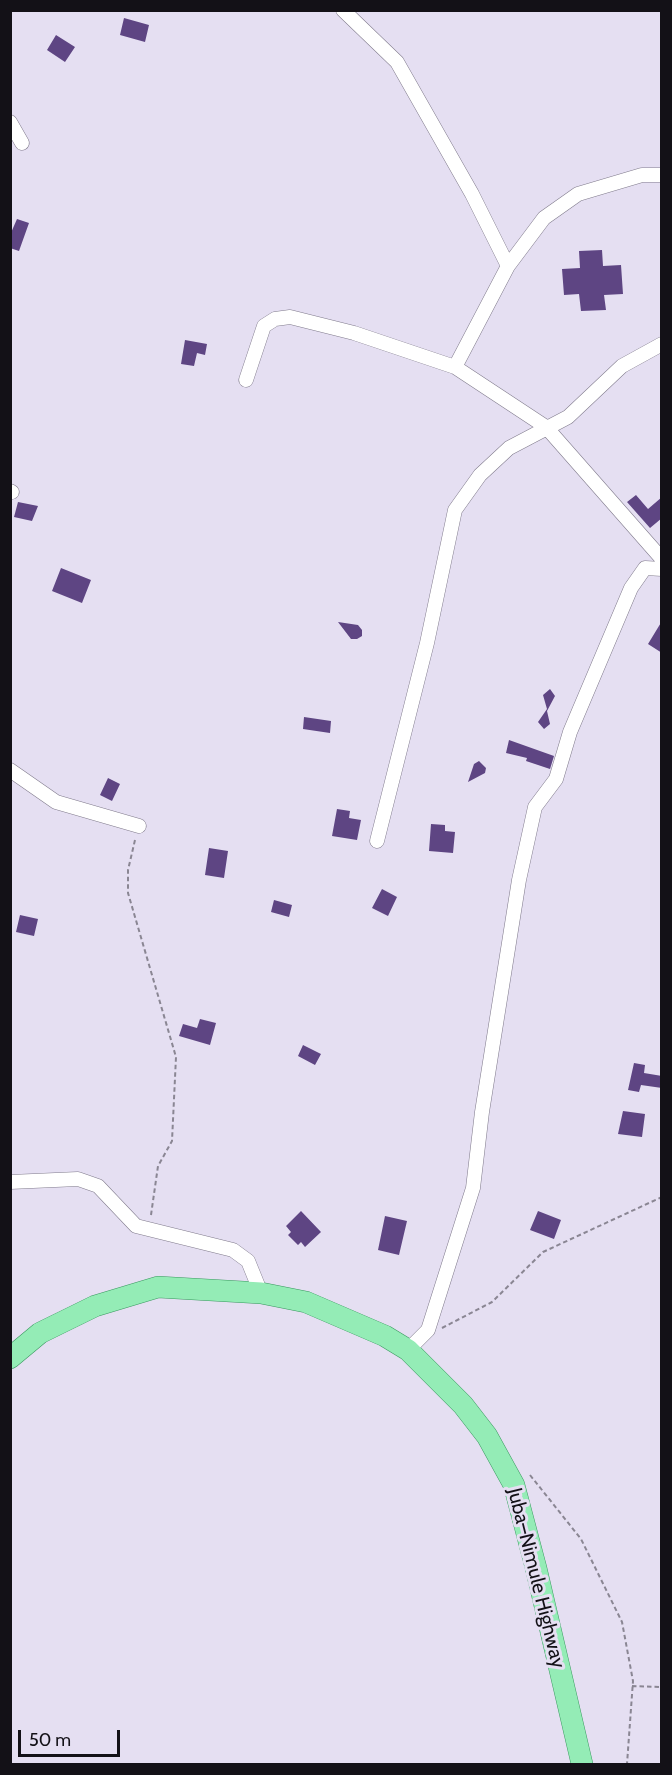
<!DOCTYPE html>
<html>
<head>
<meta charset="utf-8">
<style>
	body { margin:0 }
	#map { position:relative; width:672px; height:1775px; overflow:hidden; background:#e5dff2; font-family:Cabin,sans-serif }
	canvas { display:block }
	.frame { position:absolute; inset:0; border:12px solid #131117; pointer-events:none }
	.scale { position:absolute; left:18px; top:1730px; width:102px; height:27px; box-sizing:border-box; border:3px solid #131117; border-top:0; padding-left:8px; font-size:18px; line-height:21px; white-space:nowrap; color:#131117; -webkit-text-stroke:4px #e5dff2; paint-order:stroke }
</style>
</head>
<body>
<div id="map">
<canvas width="672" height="1775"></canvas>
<div class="frame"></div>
<div class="scale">50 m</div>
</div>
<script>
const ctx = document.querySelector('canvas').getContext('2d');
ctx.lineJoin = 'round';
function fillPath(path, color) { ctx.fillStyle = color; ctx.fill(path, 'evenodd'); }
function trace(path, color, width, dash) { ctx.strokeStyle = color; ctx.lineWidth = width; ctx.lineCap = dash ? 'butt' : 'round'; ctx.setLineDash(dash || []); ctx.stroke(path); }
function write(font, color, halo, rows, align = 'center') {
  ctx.font = font + ' Cabin,sans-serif'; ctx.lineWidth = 6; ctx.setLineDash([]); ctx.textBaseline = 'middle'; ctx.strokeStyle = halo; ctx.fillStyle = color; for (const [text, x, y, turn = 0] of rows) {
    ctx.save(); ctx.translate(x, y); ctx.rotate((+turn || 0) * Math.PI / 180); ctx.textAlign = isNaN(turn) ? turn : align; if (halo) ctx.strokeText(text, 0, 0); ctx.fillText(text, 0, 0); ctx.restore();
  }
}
const building = new Path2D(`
	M 124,18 L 149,25 L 145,42 L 120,35 Z
	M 56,35 L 75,47 L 65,62 L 47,50 Z
	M 17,219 L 29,223 L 19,251 L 10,248 L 10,235 Z
	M 602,250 L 603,266 L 621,265 L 623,294 L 604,295 L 606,310 L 581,311 L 579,294 L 564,295 L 562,269 L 580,268 L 579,251 Z
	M 185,340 L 207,344 L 205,355 L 197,353 L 194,366 L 181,364 Z
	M 636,495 L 648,509 L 662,497 L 662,518 L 650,528 L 627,502 Z
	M 18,502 L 38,506 L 32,521 L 14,517 Z
	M 61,568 L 91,580 L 82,603 L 52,591 Z
	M 662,621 L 662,653 L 648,644 Z
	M 338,622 L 358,625 L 362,630 L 362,636 L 357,639 L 351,639 Z
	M 550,689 L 555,696 L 547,711 L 550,724 L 544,729 L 538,722 L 547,709 L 543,695 Z
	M 304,717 L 331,721 L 330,733 L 303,729 Z
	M 509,740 L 554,756 L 550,769 L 526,761 L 527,758 L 506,753 Z
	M 479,761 L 486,768 L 485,773 L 468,782 L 474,764 Z
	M 108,778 L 120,784 L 112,801 L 100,795 Z
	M 337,809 L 350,811 L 349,818 L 361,820 L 357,840 L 332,836 Z
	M 431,824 L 445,825 L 445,831 L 455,832 L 453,853 L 429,851 Z
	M 209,848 L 228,851 L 224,878 L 205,875 Z
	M 382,889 L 397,897 L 388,916 L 372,908 Z
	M 274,900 L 292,905 L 289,917 L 271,912 Z
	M 20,915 L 38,919 L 34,936 L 16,932 Z
	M 200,1019 L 216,1023 L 210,1045 L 179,1036 L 183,1024 L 197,1028 Z
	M 303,1045 L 321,1054 L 315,1065 L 298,1056 Z
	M 634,1063 L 645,1065 L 644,1073 L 662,1076 L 662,1088 L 641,1085 L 639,1092 L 628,1090 Z
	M 623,1111 L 645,1114 L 642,1137 L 618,1134 Z
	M 301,1211 L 321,1232 L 305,1247 L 301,1242 L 298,1245 L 288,1235 L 291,1232 L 286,1226 Z
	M 538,1211 L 561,1220 L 554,1239 L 530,1230 Z
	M 385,1216 L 407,1221 L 399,1255 L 378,1250 Z`);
const path = new Path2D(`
	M 135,840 L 128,870 L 128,893 L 176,1057 L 172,1141 L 158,1166 L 151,1215
	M 442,1328 L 492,1302 L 543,1252 L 662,1197
	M 530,1475 L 581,1539 L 622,1622 L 633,1681 L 627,1764
	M 632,1686 L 662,1687`);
const minor = new Path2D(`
	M 343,10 L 397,62 L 472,194 L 508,266
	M 10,122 L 22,143
	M 662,175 L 642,175 L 578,194 L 544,218 L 508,266 L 455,367 L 546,427 L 662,559
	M 246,380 L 264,326 L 275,319 L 290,317 L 354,333 L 455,367
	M 10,491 L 12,492
	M 10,770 L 56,802 L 139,826
	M 377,841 L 427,643 L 455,510 L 480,475 L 509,448 L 568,417 L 622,366 L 662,344
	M 10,1182 L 78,1179 L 98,1186 L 136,1226 L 233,1250 L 248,1261 L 261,1293
	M 408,1350 L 428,1330 L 473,1188 L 482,1112 L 519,880 L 535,807 L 556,779 L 570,732 L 631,588 L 645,568 L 662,569`);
const primary = new Path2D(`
	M 10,1358 L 40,1333 L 95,1306 L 158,1287 L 261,1293 L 306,1302 L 385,1336 L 408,1350 L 463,1405 L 487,1436 L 514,1485 L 536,1568 L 582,1764`);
const streetNames = [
	["Juba–Nimule Highway",536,1578,76]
];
fillPath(building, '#5e4583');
trace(minor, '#807b8c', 15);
trace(primary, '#39985f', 22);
trace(path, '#8a8693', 2, [4.5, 3]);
trace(minor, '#fff', 14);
trace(primary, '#94ecb6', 21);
write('20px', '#131117', '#e5dff2', streetNames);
</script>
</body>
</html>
